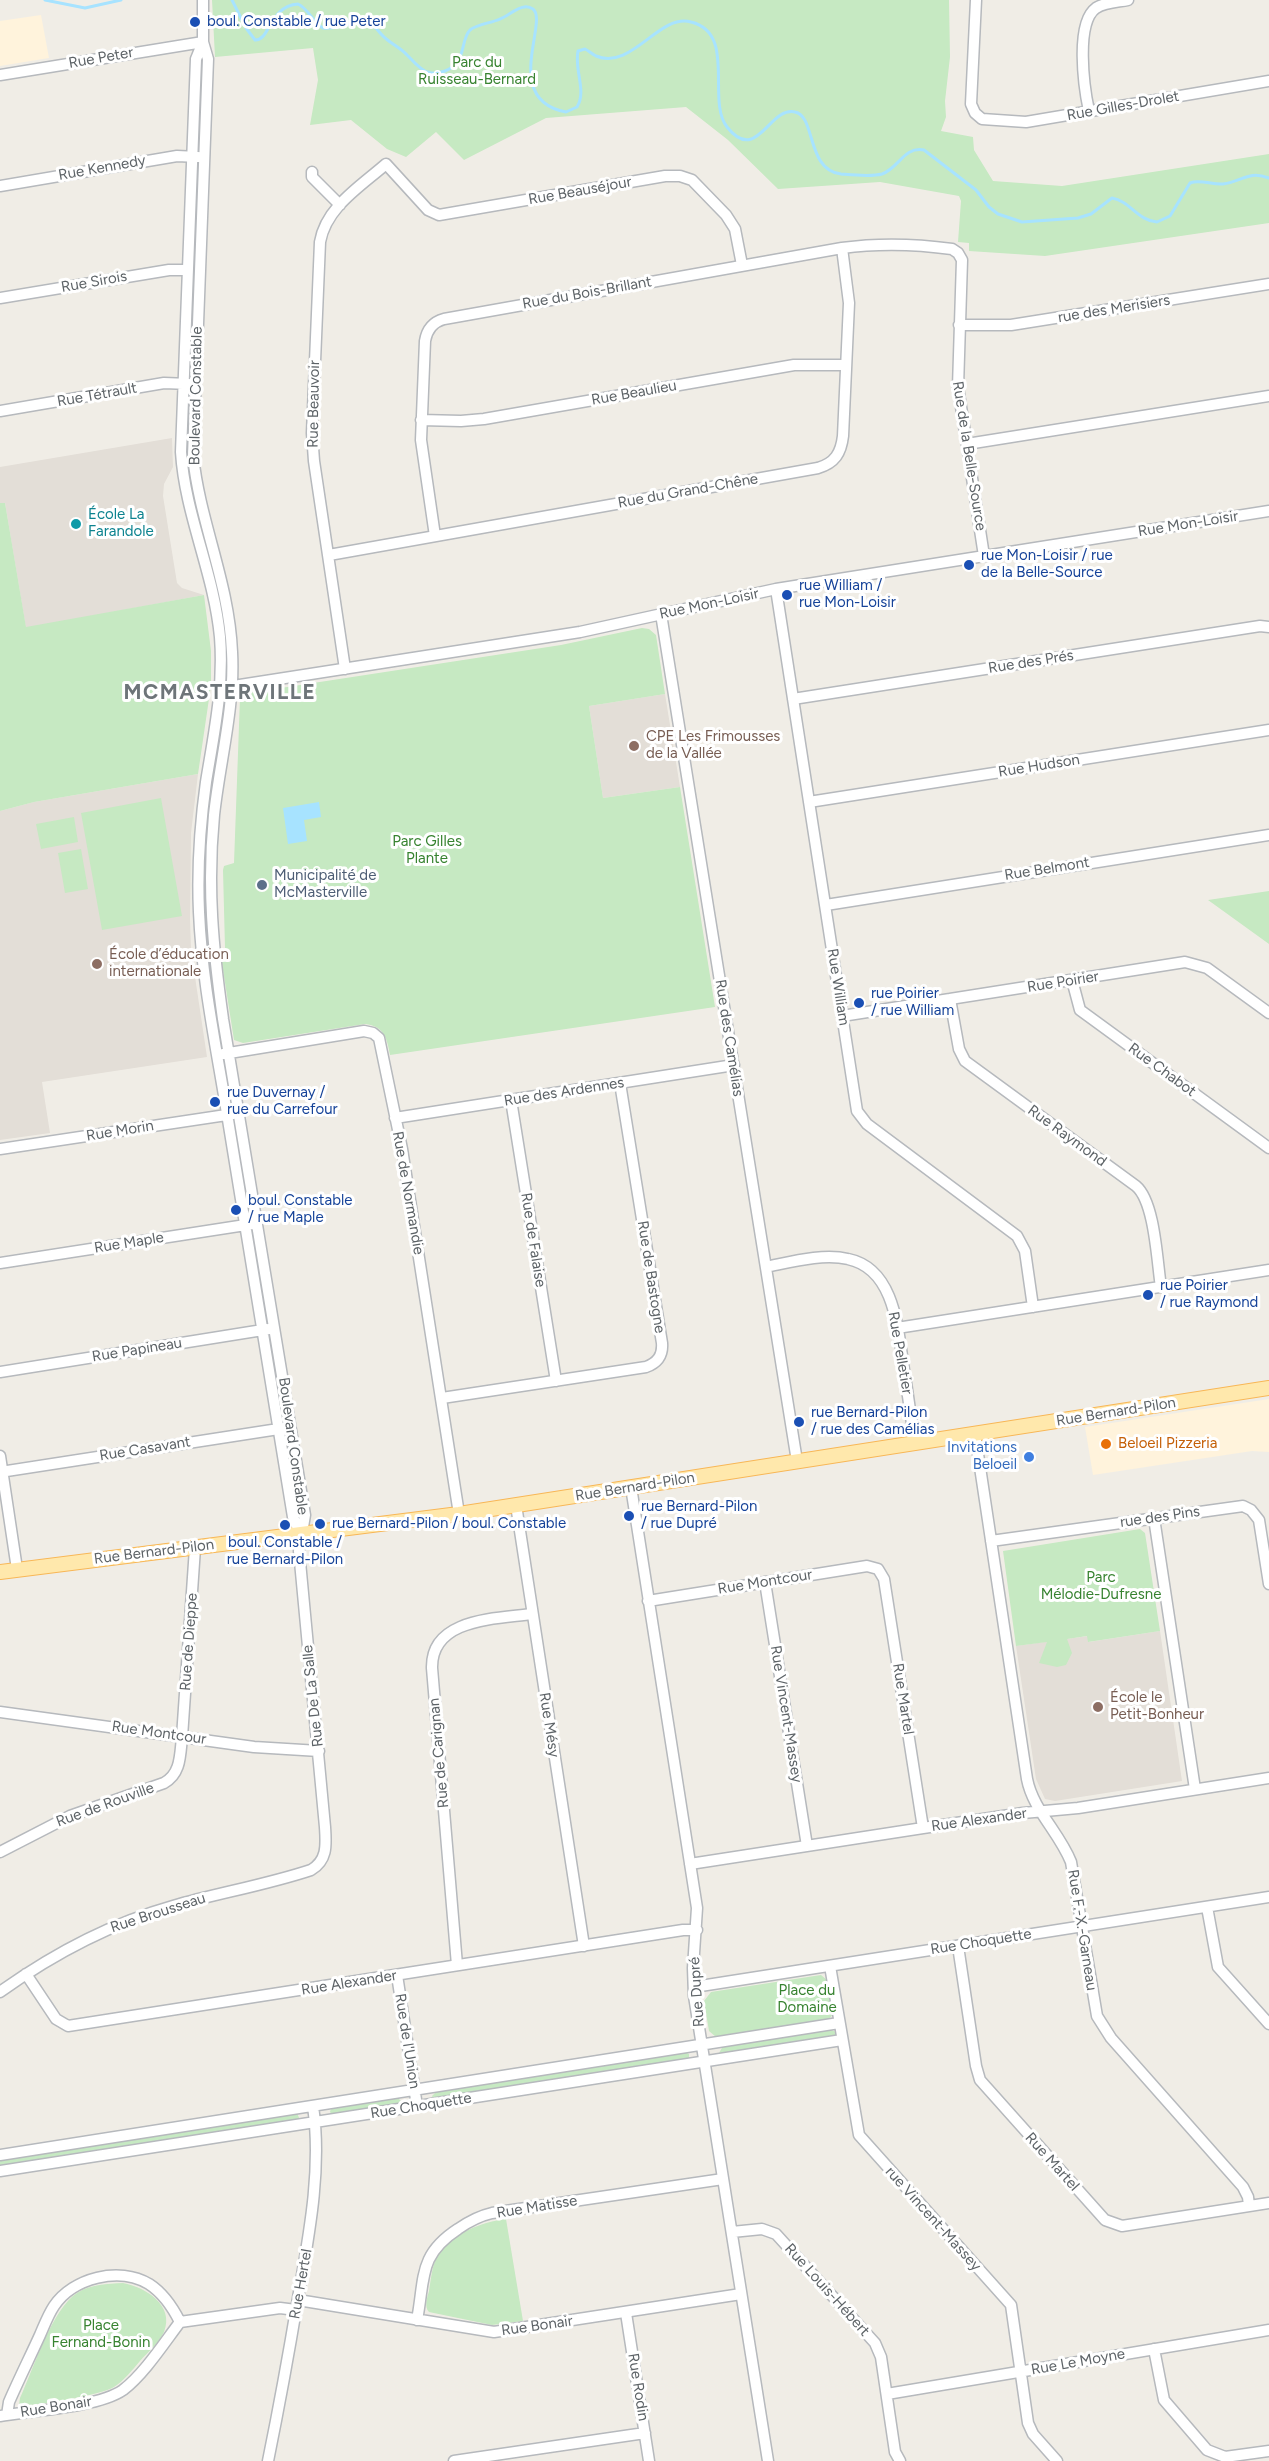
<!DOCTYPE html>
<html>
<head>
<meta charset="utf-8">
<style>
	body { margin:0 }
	canvas { display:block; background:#f0ede6 }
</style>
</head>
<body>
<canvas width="1269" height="2461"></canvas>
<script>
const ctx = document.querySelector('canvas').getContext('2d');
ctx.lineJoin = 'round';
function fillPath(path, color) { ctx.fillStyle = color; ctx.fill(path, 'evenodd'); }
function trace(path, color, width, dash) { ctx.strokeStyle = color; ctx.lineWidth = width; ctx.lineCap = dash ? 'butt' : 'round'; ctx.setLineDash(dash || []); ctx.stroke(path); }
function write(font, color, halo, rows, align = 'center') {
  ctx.font = font + ' Figtree,sans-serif'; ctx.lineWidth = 6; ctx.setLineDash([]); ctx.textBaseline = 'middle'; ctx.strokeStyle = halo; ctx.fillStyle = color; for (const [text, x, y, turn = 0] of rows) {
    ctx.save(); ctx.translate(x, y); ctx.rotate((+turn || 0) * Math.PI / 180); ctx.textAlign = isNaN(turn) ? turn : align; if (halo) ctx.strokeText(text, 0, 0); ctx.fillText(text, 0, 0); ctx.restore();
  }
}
const commercial = new Path2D(`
	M 41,15 L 49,58 L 0,66 L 0,21 Z
	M 1269,1399 L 1269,1452 L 1252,1451 L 1093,1475 L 1085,1427 Z`);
const education = new Path2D(`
	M 172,438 L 173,467 L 164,484 L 163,496 L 177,583 L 182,588 L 204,595 L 26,628 L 5,503 L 0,503 L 0,467 Z
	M 665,694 L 680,787 L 603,798 L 589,706 Z
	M 198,774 L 191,833 L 190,919 L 191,950 L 207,1057 L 42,1082 L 50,1133 L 0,1140 L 0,811 L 34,802 Z
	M 1160,1631 L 1182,1781 L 1055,1801 L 1045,1799 L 1036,1779 L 1016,1646 L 1088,1636 L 1089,1642 Z`);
const green = new Path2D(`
	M 212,0 L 949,0 L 950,57 L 945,101 L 946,117 L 941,131 L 973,137 L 974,150 L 993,181 L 1062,186 L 1269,154 L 1269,223 L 1045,256 L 969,251 L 969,243 L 958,242 L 961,201 L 959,196 L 880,182 L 778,189 L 728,140 L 686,107 L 546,118 L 464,160 L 436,132 L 406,157 L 387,149 L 351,120 L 310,125 L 318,80 L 313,48 L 215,57 Z
	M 0,503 L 5,503 L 26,627 L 204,595 L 211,651 L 211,685 L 198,774 L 34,802 L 0,811 Z
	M 642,628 L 649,629 L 656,635 L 665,694 L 589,706 L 603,798 L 680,787 L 715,1007 L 390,1055 C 387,1038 384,1026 365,1024 L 243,1043 L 234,1040 L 221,957 L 225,948 L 223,870 L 224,866 L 234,863 L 240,698 L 248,693 L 561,645 Z
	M 161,798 L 182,916 L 102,930 L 81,813 Z
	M 74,817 L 78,842 L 41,849 L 36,824 Z
	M 81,849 L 88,889 L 65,893 L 58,853 Z
	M 1269,891 L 1269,944 L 1208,900 Z
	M 1140,1529 L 1145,1533 L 1160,1631 L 1088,1642 L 1087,1636 L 1067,1639 L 1072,1653 L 1066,1665 L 1057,1667 L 1039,1663 L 1047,1642 L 1016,1646 L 1003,1551 Z
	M 821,1975 L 827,1980 L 833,2014 L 829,2019 L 716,2037 L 709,2031 L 704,2001 L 711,1992 Z
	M 831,2030 L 836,2032 L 836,2036 L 719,2053 L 723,2046 Z
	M 685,2052 L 689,2054 L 689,2059 L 433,2099 L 432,2096 L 437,2091 Z
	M 397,2097 L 401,2101 L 400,2105 L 331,2115 L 330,2111 L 333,2107 Z
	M 297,2113 L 300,2120 L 0,2169 L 0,2159 Z
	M 506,2219 L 523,2321 L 492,2325 L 429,2312 C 424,2307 427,2298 429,2291 C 431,2279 432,2265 438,2255 C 452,2233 482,2222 506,2219 Z
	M 123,2283 C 145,2287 175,2305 164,2332 C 159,2343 148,2352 140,2361 C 132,2370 125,2380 114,2387 C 100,2395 35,2407 19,2405 L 20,2398 C 33,2370 52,2309 77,2293 C 91,2284 107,2284 123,2283 Z`);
const water = new Path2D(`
	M 319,802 L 321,817 L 304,820 L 307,841 L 288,844 L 283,808 Z`);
const stream = new Path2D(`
	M 45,0 L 85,8 L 121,0
	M 232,0 L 246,28 L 255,40 C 270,41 269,6 298,4 C 309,9 312,22 323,28 C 338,30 354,20 368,23 C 375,25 378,31 382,35 C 389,43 400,47 407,55 C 419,67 426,78 445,71 C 467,63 460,40 470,30 C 477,24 492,23 500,19 C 508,16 516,8 524,7 C 528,6 530,7 533,9 C 549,21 501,100 566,112 L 577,107 C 587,91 574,70 578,51 L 585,49 C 589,51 592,54 596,56 C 632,71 659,13 691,22 C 737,33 706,100 727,127 C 757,165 769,106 795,112 C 816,116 806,170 841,174 C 853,175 871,177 882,174 C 899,168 904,146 924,150 L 976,190 L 989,207 L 998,214 L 1022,222 L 1078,218 L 1091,214 L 1112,198 C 1130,201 1138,221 1157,222 L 1170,216 L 1190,183 C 1200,179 1212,185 1223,184 C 1242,182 1248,170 1269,178`);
const minor = new Path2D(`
	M 976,0 L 971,104 L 975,113 L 982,119 L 1026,122 L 1269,81
	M 203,42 L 196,59 L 181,452 C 185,515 214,573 220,637 C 224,687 214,733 206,782 C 200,825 197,868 199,912 C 202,984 218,1055 229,1126 C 250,1256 272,1386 293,1517 L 301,1535
	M 0,75 L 203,42
	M 1089,111 C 1084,88 1075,23 1096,8 C 1105,2 1118,2 1128,0
	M 312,172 L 312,177 L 340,205
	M 0,186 L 177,156 L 198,157
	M 0,298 L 169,270 L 187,270
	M 959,325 L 1011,325 L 1269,284
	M 0,411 L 164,383 L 189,384
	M 421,420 L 461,421 L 484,419 L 794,365 L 846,365
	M 967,444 L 1269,396
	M 435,536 L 421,440 L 425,341 C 427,329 433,322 444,319 L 842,248 C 878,243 916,244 952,249 L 958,253 L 962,260 L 958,387 L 984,556
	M 329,555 L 818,468 C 835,463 841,453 843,436 L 849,303 L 842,248
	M 776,589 L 857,1111 L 867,1124 L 1017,1236 L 1025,1251 L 1033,1307
	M 661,614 L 797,1461
	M 345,669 L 314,461 L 312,433 L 320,242 C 326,207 361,186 386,164 L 428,210 L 439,215 L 665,176 L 680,176 L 692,180 L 726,215 L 735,229 L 742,265
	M 227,687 L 580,632 L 776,589 L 1269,511
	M 793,699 L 1260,626 L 1269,627
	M 809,802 L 1269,730
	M 826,905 L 1269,835
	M 1072,980 L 1080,1010 L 1269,1148
	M 950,999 L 959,1049 L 965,1061 L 1136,1186 C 1155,1202 1157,1262 1161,1287
	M 842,1016 L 1185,962 L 1207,968 L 1269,1013
	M 223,1054 L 364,1031 L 373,1033 L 379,1038 L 402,1149 L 459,1514
	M 511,1100 L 556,1381
	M 395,1118 L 734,1065
	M 0,1149 L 233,1114
	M 0,1263 L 252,1224
	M 766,1267 C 791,1262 823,1253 848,1259 C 896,1269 898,1332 904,1370 C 908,1394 911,1419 915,1443
	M 897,1328 L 1269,1270
	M 0,1372 L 269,1329
	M 442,1398 L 646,1367 C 657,1363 663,1356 662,1343 L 620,1083
	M 975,1434 L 1027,1779 C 1033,1810 1059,1832 1071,1862 L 1097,2016 L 1111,2038 L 1243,2187 L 1248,2197 L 1249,2206
	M 0,1456 L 17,1569
	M 0,1472 L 285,1428
	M 631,1487 L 697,1908 L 693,1968 L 694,1996 L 768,2461
	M 516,1505 L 584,1946
	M 1154,1518 L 1195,1789
	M 991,1541 L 1243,1506 L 1251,1510 L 1259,1520 L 1269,1584
	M 765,1582 L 807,1846
	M 648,1601 L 867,1566 L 878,1569 L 884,1579 L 923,1828
	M 0,1712 L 254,1747 L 319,1751
	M 0,1852 L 70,1816 L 164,1783 C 181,1774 180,1755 182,1737 L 195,1548
	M 690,1864 L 923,1828 L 1023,1813 L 1078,1808 L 1269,1778
	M 1207,1907 L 1218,1967 L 1269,2024
	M 958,1946 L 976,2066 L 980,2080 L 1105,2220 L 1122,2226 L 1269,2203
	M 457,1965 L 432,1668 C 431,1618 496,1619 532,1614
	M 830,1966 L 859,2135 L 1011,2305 L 1028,2423 L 1033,2434 L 1057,2461
	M 26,1974 L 56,2019 L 68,2026 L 683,1930 L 697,1930
	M 397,1975 L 417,2106
	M 694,1987 L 1269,1897
	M 0,1992 C 53,1954 109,1924 173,1906 C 218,1893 266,1885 311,1870 C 328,1860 326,1844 325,1827 L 299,1551 L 305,1515 L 223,1019 C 213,948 207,887 214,815 C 220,760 235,707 232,652 C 229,582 200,523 193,456 L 208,59 L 203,42 L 203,0
	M 0,2155 L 839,2023
	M 0,2171 L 842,2040
	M 732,2232 L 762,2229 L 776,2234 L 875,2343 L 881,2357 L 895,2452 L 900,2461
	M 298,2300 L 494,2332 L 741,2294
	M 626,2313 L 649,2461
	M 417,2320 C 425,2278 418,2255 458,2229 C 468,2222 479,2216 492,2213 L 723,2179
	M 1154,2349 L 1164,2400 L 1207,2450 L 1225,2457 L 1269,2451
	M 887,2394 L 1269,2330
	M 7,2415 L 9,2402 C 19,2379 30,2357 40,2335 C 44,2326 48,2315 54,2306 C 73,2278 119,2266 149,2284 C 163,2293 173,2308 180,2322
	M 0,2416 C 31,2411 99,2407 123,2390 C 144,2374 164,2343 180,2322 L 280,2308 L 296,2310
	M 268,2461 C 279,2407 289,2352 298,2298 C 309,2235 322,2169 313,2106
	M 454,2461 L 645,2433`);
const major = new Path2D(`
	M 0,1572 L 459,1514 L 1269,1388`);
const markers = [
	[195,22,6,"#1a4fb4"],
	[76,524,6,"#0f9aa8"],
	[969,565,6,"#1a4fb4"],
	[787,595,6,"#1a4fb4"],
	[634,746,6,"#8d6e63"],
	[262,885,6,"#5c6f8a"],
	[97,964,6,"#8d6e63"],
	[859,1003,6,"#1a4fb4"],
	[215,1102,6,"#1a4fb4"],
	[236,1210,6,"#1a4fb4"],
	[1148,1295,6,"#1a4fb4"],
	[799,1422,6,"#1a4fb4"],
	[1106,1444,6,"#e8710a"],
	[1029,1457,6,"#3f7fe0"],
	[629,1516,6,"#1a4fb4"],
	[320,1524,6,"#1a4fb4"],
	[285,1525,6,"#1a4fb4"],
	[1098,1707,6,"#8d6e63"]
];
const transitNames = [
	["boul. Constable / rue Peter",207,22],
	["rue Mon-Loisir / rue",981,556],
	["de la Belle-Source",981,573],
	["rue William /",799,586],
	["rue Mon-Loisir",799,603],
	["rue Poirier",871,994],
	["/ rue William",871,1011],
	["rue Duvernay /",227,1093],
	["rue du Carrefour",227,1110],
	["boul. Constable",248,1201],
	["/ rue Maple",248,1218],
	["rue Poirier",1160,1286],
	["/ rue Raymond",1160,1303],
	["rue Bernard-Pilon",811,1413],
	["/ rue des Camélias",811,1430],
	["rue Bernard-Pilon",641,1507],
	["/ rue Dupré",641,1524],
	["rue Bernard-Pilon / boul. Constable",332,1524],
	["boul. Constable /",285,1543,"center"],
	["rue Bernard-Pilon",285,1560,"center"]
];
const streetNames = [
	["Rue Peter",101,58,-10],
	["Rue Gilles-Drolet",1123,106,-10],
	["Rue Kennedy",102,168,-10],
	["Rue Beauséjour",580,191,-10],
	["Rue Sirois",94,282,-10],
	["Rue du Bois-Brillant",587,293,-10],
	["rue des Merisiers",1114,309,-9],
	["Rue Beaulieu",634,393,-10],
	["Rue Tétrault",97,395,-10],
	["Boulevard Constable",196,396,-89],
	["Rue Beauvoir",314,404,-89],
	["Rue de la Belle-Source",969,456,81],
	["Rue du Grand-Chêne",688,491,-10],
	["Rue Mon-Loisir",1188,524,-9],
	["Rue Mon-Loisir",709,604,-12],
	["Rue des Prés",1031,662,-9],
	["Rue Hudson",1039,766,-9],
	["Rue Belmont",1047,869,-9],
	["Rue Poirier",1063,982,-9],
	["Rue William",838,987,81],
	["Rue des Camélias",729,1038,81],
	["Rue Chabot",1162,1070,36],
	["Rue des Ardennes",564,1092,-9],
	["Rue Morin",120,1131,-9],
	["Rue Raymond",1067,1136,36],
	["Rue de Normandie",408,1193,80],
	["Rue de Falaise",533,1240,81],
	["Rue Maple",129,1243,-9],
	["Rue de Bastogne",651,1277,81],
	["Rue Papineau",137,1350,-9],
	["Rue Pelletier",900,1353,80],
	["Rue Bernard-Pilon",1116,1412,-9],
	["Boulevard Constable",293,1446,82],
	["Rue Casavant",145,1449,-9],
	["Rue Bernard-Pilon",635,1487,-9],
	["rue des Pins",1160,1517,-8],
	["Rue Bernard-Pilon",154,1552,-7],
	["Rue Montcour",765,1582,-9],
	["Rue de Dieppe",189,1642,-86],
	["Rue De La Salle",313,1696,-96],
	["Rue Martel",903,1699,81],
	["Rue Vincent-Massey",786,1714,81],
	["Rue Mésy",549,1725,81],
	["Rue Montcour",159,1733,8],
	["Rue de Carignan",439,1753,-95],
	["Rue de Rouville",105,1805,-20],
	["Rue Alexander",979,1820,-8],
	["Rue Brousseau",158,1913,-18],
	["Rue F.-X.-Garneau",1082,1930,81],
	["Rue Choquette",981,1942,-9],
	["Rue Alexander",349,1983,-9],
	["Rue Dupré",697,1992,-94],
	["Rue de l'Union",407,2041,81],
	["Rue Choquette",421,2106,-9],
	["Rue Martel",1052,2162,48],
	["Rue Matisse",537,2207,-9],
	["rue Vincent-Massey",933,2219,48],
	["Rue Hertel",301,2284,-80],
	["Rue Louis-Hébert",827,2290,48],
	["Rue Bonair",537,2326,-8],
	["Rue Le Moyne",1078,2362,-10],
	["Rue Rodin",638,2387,81],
	["Rue Bonair",56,2407,-9]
];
const parkNames = [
	["Parc du",477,63],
	["Ruisseau-Bernard",477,80],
	["Parc Gilles",427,842],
	["Plante",427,859],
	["Parc",1101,1578],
	["Mélodie-Dufresne",1101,1595],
	["Place du",807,1991],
	["Domaine",807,2008],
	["Place",101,2326],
	["Fernand-Bonin",101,2343]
];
const cultureNames = [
	["École La",88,515],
	["Farandole",88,532]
];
const educationNames = [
	["CPE Les Frimousses",646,737],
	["de la Vallée",646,754],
	["École d’éducation",109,955],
	["internationale",109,972],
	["École le",1110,1698],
	["Petit-Bonheur",1110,1715]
];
const serviceNames = [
	["Municipalité de",274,876],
	["McMasterville",274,893]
];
const foodNames = [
	["Beloeil Pizzeria",1118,1444]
];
const shopNames = [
	["Invitations",1017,1448],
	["Beloeil",1017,1465]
];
const districtNames = [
	["MCMASTERVILLE",220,693]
];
fillPath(commercial, '#fff3dc');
fillPath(education, '#e3ded7');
fillPath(green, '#c6e9c2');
fillPath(water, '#a7e3ff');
trace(stream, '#a7e3ff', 3);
trace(minor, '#b6b9bd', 13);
trace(major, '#f8b757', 16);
trace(minor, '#fff', 10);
trace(major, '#ffe8ac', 14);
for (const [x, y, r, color] of markers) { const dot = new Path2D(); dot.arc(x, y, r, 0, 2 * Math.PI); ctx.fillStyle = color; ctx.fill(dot); trace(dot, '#fff', 2); }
write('15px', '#164399', '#fff', transitNames, 'left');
write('15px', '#5d6367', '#fff', streetNames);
write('15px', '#378330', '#fff', parkNames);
write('15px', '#0d838f', '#fff', cultureNames, 'left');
write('15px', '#785e54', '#fff', educationNames, 'left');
write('15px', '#4e5e75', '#fff', serviceNames, 'left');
write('15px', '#c56008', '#fff', foodNames, 'left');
write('15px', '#366cbe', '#fff', shopNames, 'right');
ctx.letterSpacing = '1.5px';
write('bold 21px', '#6e7579', '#fff', districtNames);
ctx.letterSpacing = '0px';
</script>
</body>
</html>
